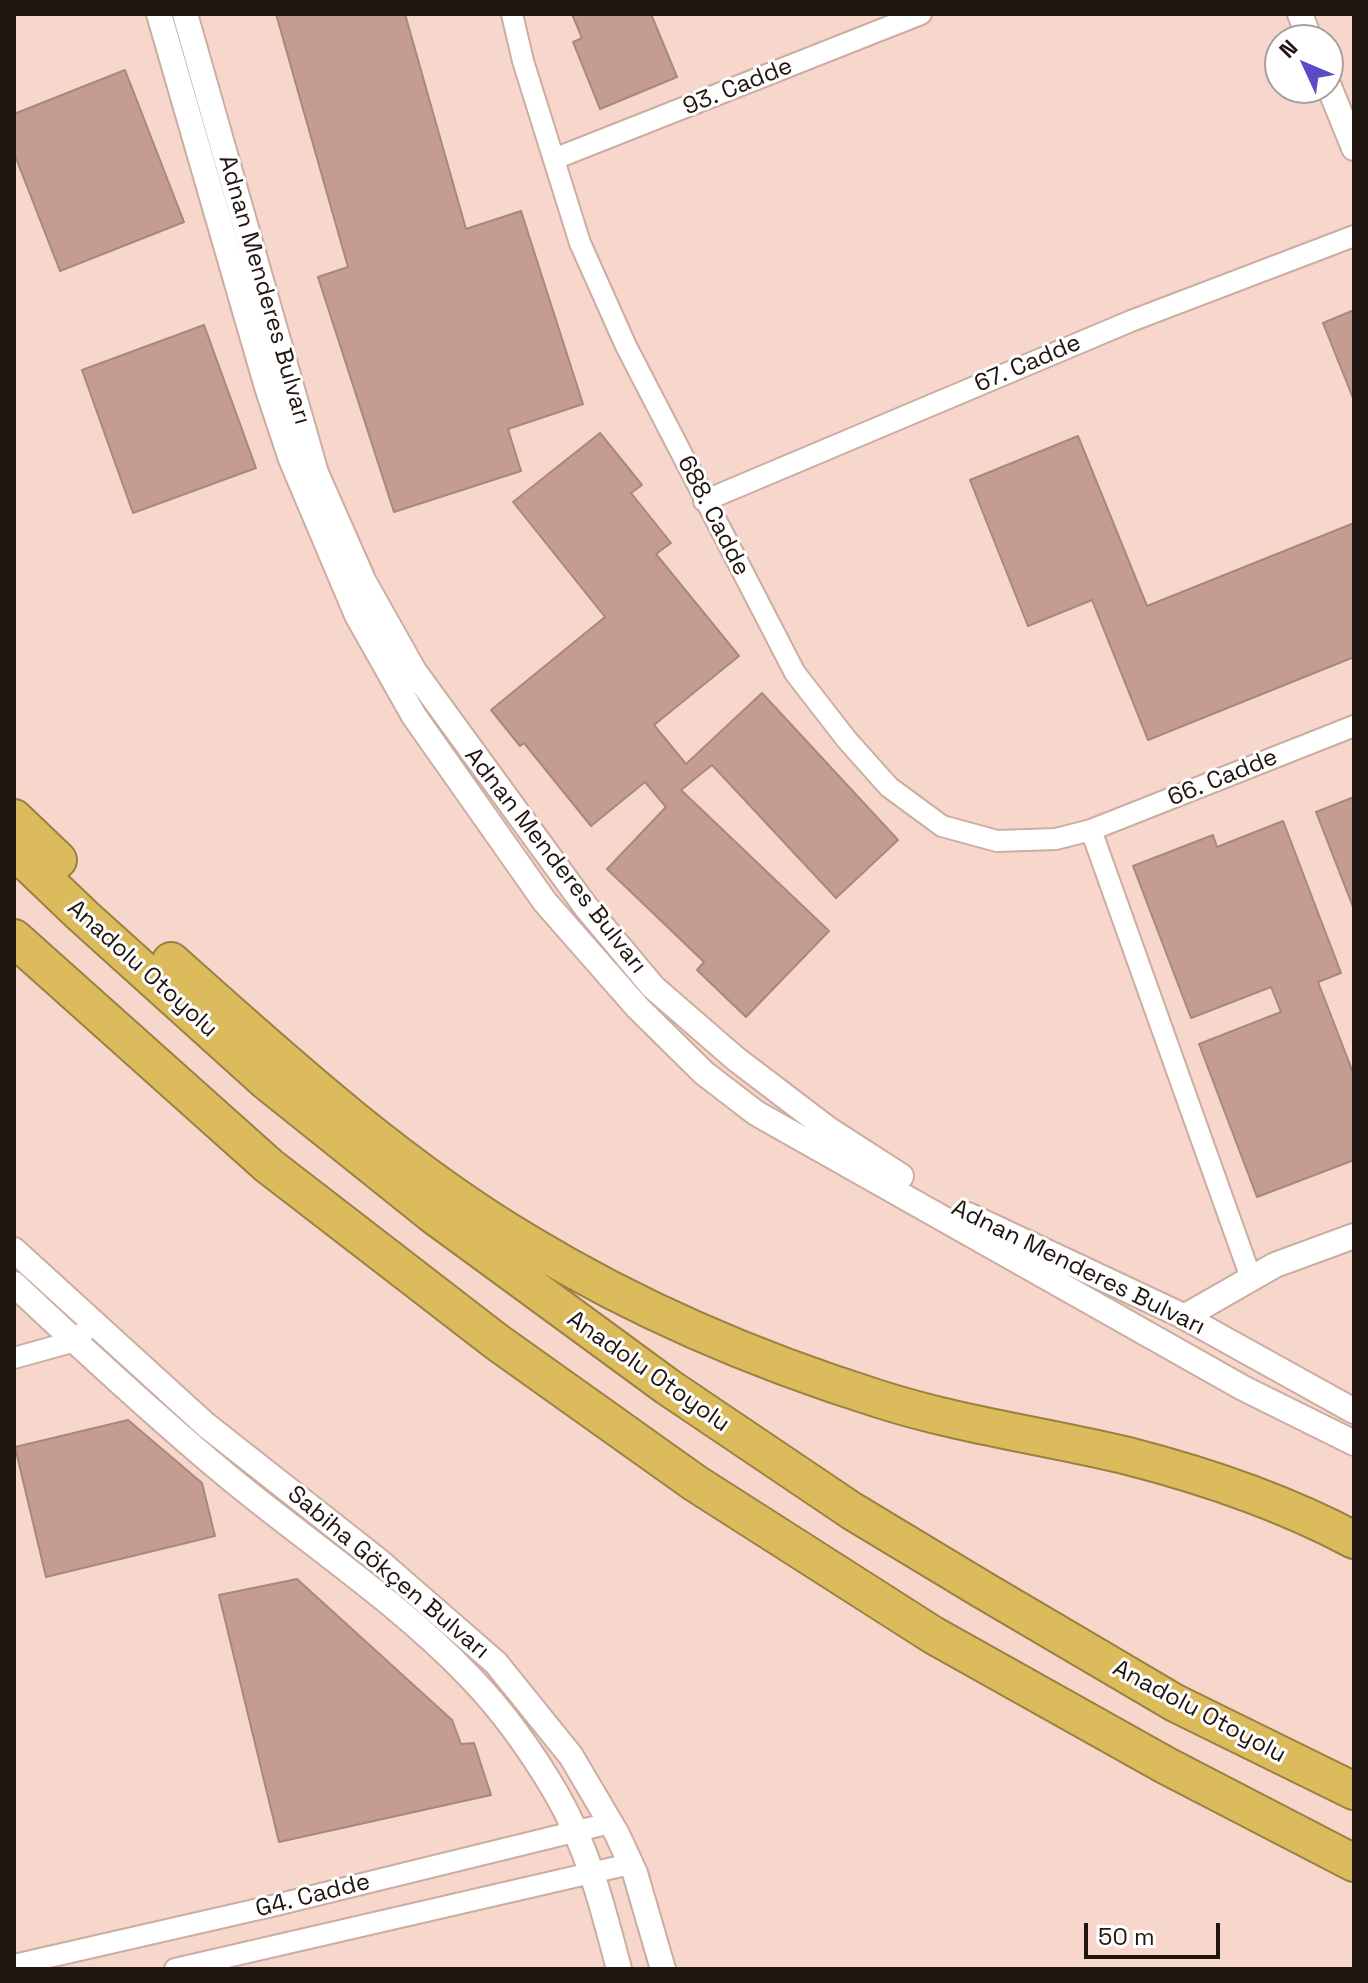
<!DOCTYPE html>
<html>
<head>
<meta charset="utf-8">
<style>
	body { margin:0 }
	#map { position:relative; width:1368px; height:1983px; overflow:hidden; background:#f7d6cb; font-family:"Space Grotesk",sans-serif }
	canvas { display:block }
	.frame { position:absolute; inset:0; border:16px solid #201510; pointer-events:none }
	.north { position:absolute; left:1264px; top:24px; width:80px; height:80px; box-sizing:border-box; background:#fff; border:2px solid #a6a19f; border-radius:50%; rotate:314deg; font-size:22px; font-weight:700; line-height:32px; text-align:center; color:#201510 }
	.north::after { content:''; display:block; margin:auto; width:28px; height:36px; background:#594cc4; clip-path:polygon(50% 0,100% 100%,50% 72%,0 100%) }
	.scale { position:absolute; left:1084px; top:1923px; width:136px; height:36px; box-sizing:border-box; border:4px solid #201510; border-top:0; padding-left:10px; font-size:24px; line-height:28px; white-space:nowrap; color:#201510; -webkit-text-stroke:6px #fff; paint-order:stroke }
</style>
</head>
<body>
<div id="map">
<canvas width="1368" height="1983"></canvas>
<div class="frame"></div>
<div class="north">N</div>
<div class="scale">50 m</div>
</div>
<script>
const ctx = document.querySelector('canvas').getContext('2d');
ctx.lineJoin = 'round';
function fillPath(path, color) { ctx.fillStyle = color; ctx.fill(path, 'evenodd'); }
function trace(path, color, width, dash) { ctx.strokeStyle = color; ctx.lineWidth = width; ctx.lineCap = dash ? 'butt' : 'round'; ctx.setLineDash(dash || []); ctx.stroke(path); }
function write(font, color, halo, rows, align = 'center') {
  ctx.font = font + ' "Space Grotesk",sans-serif'; ctx.lineWidth = 6; ctx.setLineDash([]); ctx.textBaseline = 'middle'; ctx.strokeStyle = halo; ctx.fillStyle = color; for (const [text, x, y, turn = 0] of rows) {
    ctx.save(); ctx.translate(x, y); ctx.rotate((+turn || 0) * Math.PI / 180); ctx.textAlign = isNaN(turn) ? turn : align; if (halo) ctx.strokeText(text, 0, 0); ctx.fillText(text, 0, 0); ctx.restore();
  }
}
const building = new Path2D(`
	M 276,14 L 405,14 L 466,229 L 521,211 L 583,404 L 508,429 L 521,471 L 394,512 L 318,277 L 348,267 Z
	M 572,14 L 651,14 L 677,77 L 600,109 L 573,42 L 582,38 Z
	M 125,70 L 184,222 L 60,271 L 14,153 L 14,114 Z
	M 1354,310 L 1354,398 L 1353,398 L 1323,323 Z
	M 204,325 L 256,468 L 133,513 L 82,370 Z
	M 600,433 L 642,485 L 631,493 L 671,543 L 656,554 L 739,656 L 654,725 L 686,764 L 762,693 L 898,840 L 836,898 L 712,765 L 681,790 L 829,931 L 746,1017 L 697,970 L 704,962 L 607,869 L 666,807 L 645,782 L 591,826 L 524,743 L 520,746 L 491,710 L 605,617 L 513,502 Z
	M 1078,436 L 1147,606 L 1354,523 L 1354,657 L 1148,740 L 1092,600 L 1028,626 L 970,480 Z
	M 1354,797 L 1354,907 L 1353,907 L 1316,812 Z
	M 1283,821 L 1341,973 L 1318,982 L 1354,1075 L 1354,1160 L 1257,1197 L 1199,1044 L 1281,1012 L 1271,987 L 1191,1018 L 1133,866 L 1213,835 L 1217,847 Z
	M 128,1420 L 202,1483 L 215,1536 L 46,1577 L 15,1447 Z
	M 297,1579 L 452,1720 L 461,1744 L 474,1743 L 491,1795 L 279,1842 L 219,1595 Z`);
const minor = new Path2D(`
	M 512,14 L 523,61 L 580,243 L 626,346 L 795,673 L 847,740 L 889,787 L 942,826 L 997,841 L 1056,839 L 1091,830 L 1354,726
	M 554,159 L 921,14
	M 704,501 L 1131,321 L 1354,236
	M 1091,830 L 1251,1278
	M 14,1358 L 75,1341 L 93,1323
	M 14,1965 L 272,1906 L 610,1823
	M 175,1969 L 630,1864`);
const tertiary = new Path2D(`
	M 159,14 L 267,387 L 291,459 L 357,615 L 414,716 L 545,902 L 638,1008 L 704,1073 L 756,1113 L 1243,1388 L 1354,1443
	M 185,14 L 316,473 L 364,582 L 414,671 L 586,907 L 653,987 L 736,1059 L 828,1129 L 901,1176
	M 1300,14 L 1310,40
	M 1328,84 L 1354,148
	M 968,1215 L 1181,1315 L 1354,1411
	M 14,1250 L 206,1425 L 380,1562 L 496,1663 L 571,1756 L 617,1834 L 635,1873 L 663,1969
	M 14,1284 C 85,1351 156,1417 231,1479 C 310,1544 398,1602 469,1676 C 502,1710 532,1752 556,1793 C 588,1848 603,1908 619,1969
	M 1184,1317 L 1275,1265 L 1354,1236`);
const motorway = new Path2D(`
	M 14,818 L 58,860
	M 14,850 L 82,915 L 266,1081 L 432,1214 L 668,1387 L 852,1511 L 983,1590 L 1175,1703 L 1354,1791
	M 14,938 L 269,1166 L 497,1342 L 695,1483 L 933,1635 L 1165,1765 L 1354,1863
	M 171,961 C 284,1062 398,1166 529,1244 C 638,1310 758,1361 879,1399 C 960,1425 1045,1436 1128,1456 C 1206,1476 1283,1502 1354,1540`);
const streetNames = [
	["93. Cadde",738,87,-22],
	["Adnan Menderes Bulvarı",264,290,74],
	["67. Cadde",1028,364,-23],
	["688. Cadde",713,516,63],
	["66. Cadde",1223,778,-22],
	["Adnan Menderes Bulvarı",555,861,52],
	["Anadolu Otoyolu",142,969,42],
	["Adnan Menderes Bulvarı",1078,1268,26],
	["Anadolu Otoyolu",648,1372,35],
	["Sabiha Gökçen Bulvarı",388,1573,40],
	["Anadolu Otoyolu",1199,1712,28],
	["G4. Cadde",313,1896,-14]
];
fillPath(building, '#c49d90');
trace(building, '#a6887e', 2);
trace(minor, '#ccada1', 24);
trace(tertiary, '#ccada1', 28);
trace(motorway, '#9a8141', 40);
trace(minor, '#fff', 20);
trace(tertiary, '#fff', 24);
trace(motorway, '#dbbb5c', 36);
write('24px', '#201510', '#fff', streetNames);
</script>
</body>
</html>
